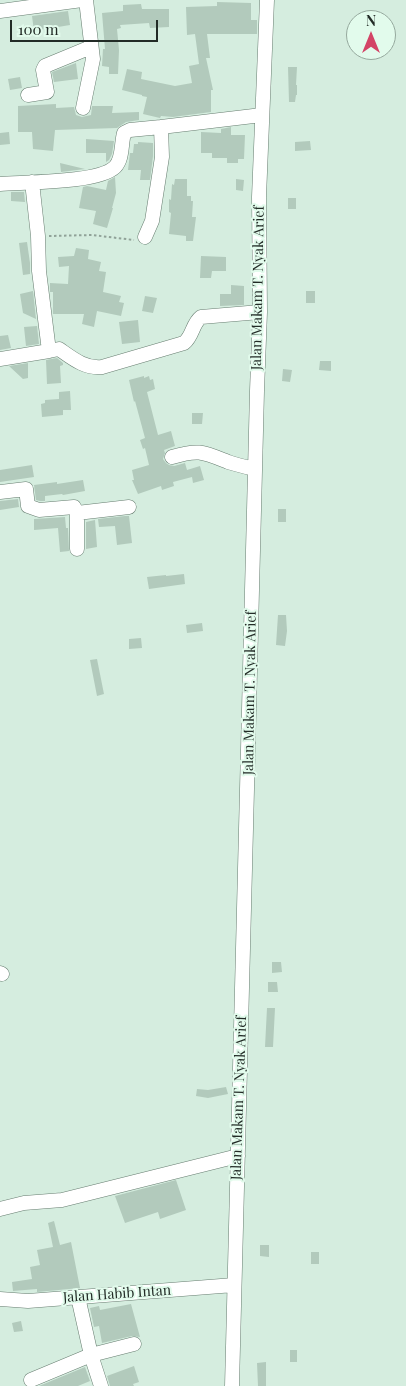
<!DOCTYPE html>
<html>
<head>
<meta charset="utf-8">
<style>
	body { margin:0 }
	#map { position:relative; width:406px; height:1386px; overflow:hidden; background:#d5eddf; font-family:"Playfair Display",serif }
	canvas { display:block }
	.north { position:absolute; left:346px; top:10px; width:50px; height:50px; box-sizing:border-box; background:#e2fbec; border:1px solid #95a89d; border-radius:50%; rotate:0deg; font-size:14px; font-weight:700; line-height:20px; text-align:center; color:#222b26 }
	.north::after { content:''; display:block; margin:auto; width:18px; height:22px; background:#d34466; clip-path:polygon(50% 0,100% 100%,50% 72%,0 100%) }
	.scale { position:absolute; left:10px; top:20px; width:148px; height:22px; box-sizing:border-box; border:2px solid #222b26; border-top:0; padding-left:6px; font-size:15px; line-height:18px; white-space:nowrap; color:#222b26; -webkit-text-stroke:4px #e2fbec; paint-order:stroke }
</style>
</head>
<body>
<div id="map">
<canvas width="406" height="1386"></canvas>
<div class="north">N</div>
<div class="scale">100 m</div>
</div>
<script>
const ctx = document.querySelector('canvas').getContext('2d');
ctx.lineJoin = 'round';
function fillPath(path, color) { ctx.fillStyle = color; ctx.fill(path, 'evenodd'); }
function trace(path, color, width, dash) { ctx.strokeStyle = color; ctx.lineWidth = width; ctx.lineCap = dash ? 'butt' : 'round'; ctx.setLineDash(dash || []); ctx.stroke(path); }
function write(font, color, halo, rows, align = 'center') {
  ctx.font = font + ' "Playfair Display",serif'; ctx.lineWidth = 4; ctx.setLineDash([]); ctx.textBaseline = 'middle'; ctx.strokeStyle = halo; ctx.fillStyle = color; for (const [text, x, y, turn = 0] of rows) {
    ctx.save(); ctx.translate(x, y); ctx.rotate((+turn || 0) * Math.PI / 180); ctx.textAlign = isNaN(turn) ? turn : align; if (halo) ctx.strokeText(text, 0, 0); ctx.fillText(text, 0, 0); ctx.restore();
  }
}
const building = new Path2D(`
	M 217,2 L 251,3 L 251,20 L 257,20 L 257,34 L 207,34 L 210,58 L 206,58 L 213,90 L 211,90 L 211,112 L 173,117 L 161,116 L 160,118 L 143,114 L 147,97 L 142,96 L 142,95 L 122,90 L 127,69 L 142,72 L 141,79 L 175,86 L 192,83 L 189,66 L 199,64 L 195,34 L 187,35 L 186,7 L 217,6 Z
	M 141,4 L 142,9 L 169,9 L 169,27 L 150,28 L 149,23 L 120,25 L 121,28 L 117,29 L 119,50 L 118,74 L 109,74 L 109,67 L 102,66 L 103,49 L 105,49 L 102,13 L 123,11 L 123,5 Z
	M 68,11 L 70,25 L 34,31 L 32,16 Z
	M 76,63 L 78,79 L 54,82 L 52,72 Z
	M 288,67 L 297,67 L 296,85 L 297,85 L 297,95 L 296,95 L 295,102 L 289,102 Z
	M 20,77 L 22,88 L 10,90 L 8,79 Z
	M 56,104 L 56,108 L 74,107 L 76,115 L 82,117 L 91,115 L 92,106 L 113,106 L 112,113 L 139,112 L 139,120 L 126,122 L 117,128 L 55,130 L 53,151 L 33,149 L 32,132 L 18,132 L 18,106 Z
	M 231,127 L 231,135 L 245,135 L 244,159 L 238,159 L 238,163 L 227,163 L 227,158 L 212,158 L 212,153 L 201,153 L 201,132 L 221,133 L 221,129 Z
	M 9,132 L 10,144 L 0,145 L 0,133 Z
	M 86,139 L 114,141 L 112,154 L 109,160 L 106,162 L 106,153 L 86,153 Z
	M 310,141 L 311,150 L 295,151 L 295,142 Z
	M 138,142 L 153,143 L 153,156 L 150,180 L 140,180 L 141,170 L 128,170 L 130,153 L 133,153 L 134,144 L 138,144 Z
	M 60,163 L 85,169 L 61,172 Z
	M 115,177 L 116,193 L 112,208 L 113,208 L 107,228 L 93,224 L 96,211 L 79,208 L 83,187 L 87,186 L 106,190 L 108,181 Z
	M 175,179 L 187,179 L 187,196 L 191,196 L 191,201 L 193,201 L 192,217 L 196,217 L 193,241 L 186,241 L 186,236 L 169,234 L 171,213 L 169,212 L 169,199 L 171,200 L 172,184 L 174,185 Z
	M 236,179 L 244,180 L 243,191 L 236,190 Z
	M 11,192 L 24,192 L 25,202 L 11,201 Z
	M 288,198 L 296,198 L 296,209 L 288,209 Z
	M 27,242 L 30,263 L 30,274 L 23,275 L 19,243 Z
	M 76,248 L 89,250 L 88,259 L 101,262 L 99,271 L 106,272 L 103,292 L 121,296 L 119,302 L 124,303 L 121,316 L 97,311 L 94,327 L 82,324 L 84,314 L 53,314 L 53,292 L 50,292 L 50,283 L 68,284 L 69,266 L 59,267 L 58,257 L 74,256 Z
	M 201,256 L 226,257 L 226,271 L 212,271 L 211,278 L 200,278 Z
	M 231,285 L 244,286 L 244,305 L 220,306 L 220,294 L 231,294 Z
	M 33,291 L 36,319 L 23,313 L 20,294 Z
	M 306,291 L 315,291 L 315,303 L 306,303 Z
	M 145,296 L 157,298 L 153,313 L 142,311 Z
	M 138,320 L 140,342 L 122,344 L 119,322 Z
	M 37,326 L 39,344 L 26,346 L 24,327 Z
	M 8,335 L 11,348 L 0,350 L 0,336 Z
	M 57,358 L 63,363 L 63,365 L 60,366 L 61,383 L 47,384 L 46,360 Z
	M 320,361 L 331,361 L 331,371 L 319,370 Z
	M 28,363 L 28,378 L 23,379 L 9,366 Z
	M 283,369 L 292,370 L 290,382 L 282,381 Z
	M 144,376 L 144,378 L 149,376 L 150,380 L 153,379 L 155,389 L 147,392 L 158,435 L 171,431 L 175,446 L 164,450 L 165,453 L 163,459 L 166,463 L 169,465 L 174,466 L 185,463 L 187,470 L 200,466 L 204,480 L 193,483 L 192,477 L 173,482 L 174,486 L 162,490 L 161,486 L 138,494 L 132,480 L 134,480 L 132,470 L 149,465 L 145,448 L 143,449 L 140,440 L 145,438 L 135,401 L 134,402 L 129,380 Z
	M 70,391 L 71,410 L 63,410 L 63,415 L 42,417 L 41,404 L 45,403 L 45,400 L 59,399 L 59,392 Z
	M 192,413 L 203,413 L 202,424 L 192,424 Z
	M 32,465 L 34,477 L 0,482 L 0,470 Z
	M 83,480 L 85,491 L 63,495 L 62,494 L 45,496 L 45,501 L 40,501 L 36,500 L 34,485 L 57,482 L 57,484 Z
	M 18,499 L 19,507 L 0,510 L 0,501 Z
	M 278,509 L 286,509 L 286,522 L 278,522 Z
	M 125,516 L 129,516 L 132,543 L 117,545 L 115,526 L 99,527 L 98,519 Z
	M 65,517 L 66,528 L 68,528 L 69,551 L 60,552 L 58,528 L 34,530 L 34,519 Z
	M 95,520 L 97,547 L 86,549 L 86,522 Z
	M 184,574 L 185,584 L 149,589 L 147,577 L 166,575 L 166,576 Z
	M 278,615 L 286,615 L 287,631 L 285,646 L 276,645 Z
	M 202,623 L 203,631 L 187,633 L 186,625 Z
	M 141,638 L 142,648 L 129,649 L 129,639 Z
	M 97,659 L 104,694 L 97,696 L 90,660 Z
	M 272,962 L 281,962 L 282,972 L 272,973 Z
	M 268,982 L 277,982 L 278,992 L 268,992 Z
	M 267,1008 L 275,1008 L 273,1047 L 265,1047 Z
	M 226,1087 L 228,1094 L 208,1098 L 196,1096 L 197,1089 L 208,1090 Z
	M 176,1180 L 186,1210 L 160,1219 L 158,1212 L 125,1223 L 115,1196 Z
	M 54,1221 L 60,1245 L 71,1242 L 80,1288 L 37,1292 L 37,1289 L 13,1291 L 12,1282 L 32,1279 L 30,1267 L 40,1265 L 37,1250 L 53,1247 L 48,1223 Z
	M 260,1245 L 269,1245 L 269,1257 L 260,1256 Z
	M 311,1252 L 319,1252 L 319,1264 L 311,1264 Z
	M 131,1304 L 140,1337 L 132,1336 L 102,1343 L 99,1326 L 94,1327 L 90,1308 L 99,1306 L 100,1310 Z
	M 21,1321 L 23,1331 L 14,1332 L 12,1323 Z
	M 290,1350 L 297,1350 L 297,1362 L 290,1362 Z
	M 266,1362 L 266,1386 L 258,1386 L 257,1363 Z
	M 134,1366 L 139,1382 L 133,1384 L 134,1386 L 110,1386 L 107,1376 Z
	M 85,1367 L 90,1381 L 78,1386 L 39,1386 Z`);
const path = new Path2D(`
	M 49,236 L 92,235 L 134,240`);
const minor = new Path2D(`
	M 0,11 L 82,0
	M 28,95 L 47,92 L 43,70 L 45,66 L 91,47
	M 83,108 L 93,59 L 86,0
	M 32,182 L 38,236 L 39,271 L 49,351 L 59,349 C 72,358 85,369 102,367 L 184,343 C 193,336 192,324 201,317 L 260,312
	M 0,184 C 25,182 99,183 115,167 C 123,159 121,144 124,133 L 130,130 L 161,127
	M 145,237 L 152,221 L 162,157 L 161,127 L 262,115
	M 0,359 L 49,351
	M 172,457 C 199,449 203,452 228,462 C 237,465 246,467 255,469
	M 0,492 L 26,489 L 28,506 L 39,510 L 74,507 L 77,513 L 77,549
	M 77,513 L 129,507
	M 0,973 L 2,974
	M 0,1209 L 24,1203 L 62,1200 L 238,1156
	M 78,1297 L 91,1355 L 101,1386
	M 0,1299 L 28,1301 L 234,1285
	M 31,1380 L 91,1355 L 134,1344
	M 232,1386 L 257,391 L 260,312 L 259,197 L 267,0`);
const streetNames = [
	["Jalan Makam T. Nyak Arief",258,288,-89],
	["Jalan Makam T. Nyak Arief",250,693,-89],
	["Jalan Makam T. Nyak Arief",239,1098,-88],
	["Jalan Habib Intan",117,1294,-4]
];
fillPath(building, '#b2cabc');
trace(minor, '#677d70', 15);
trace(path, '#90a298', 2, [2.5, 2.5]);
trace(minor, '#fff', 14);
write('14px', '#222b26', '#e2fbec', streetNames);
</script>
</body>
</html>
